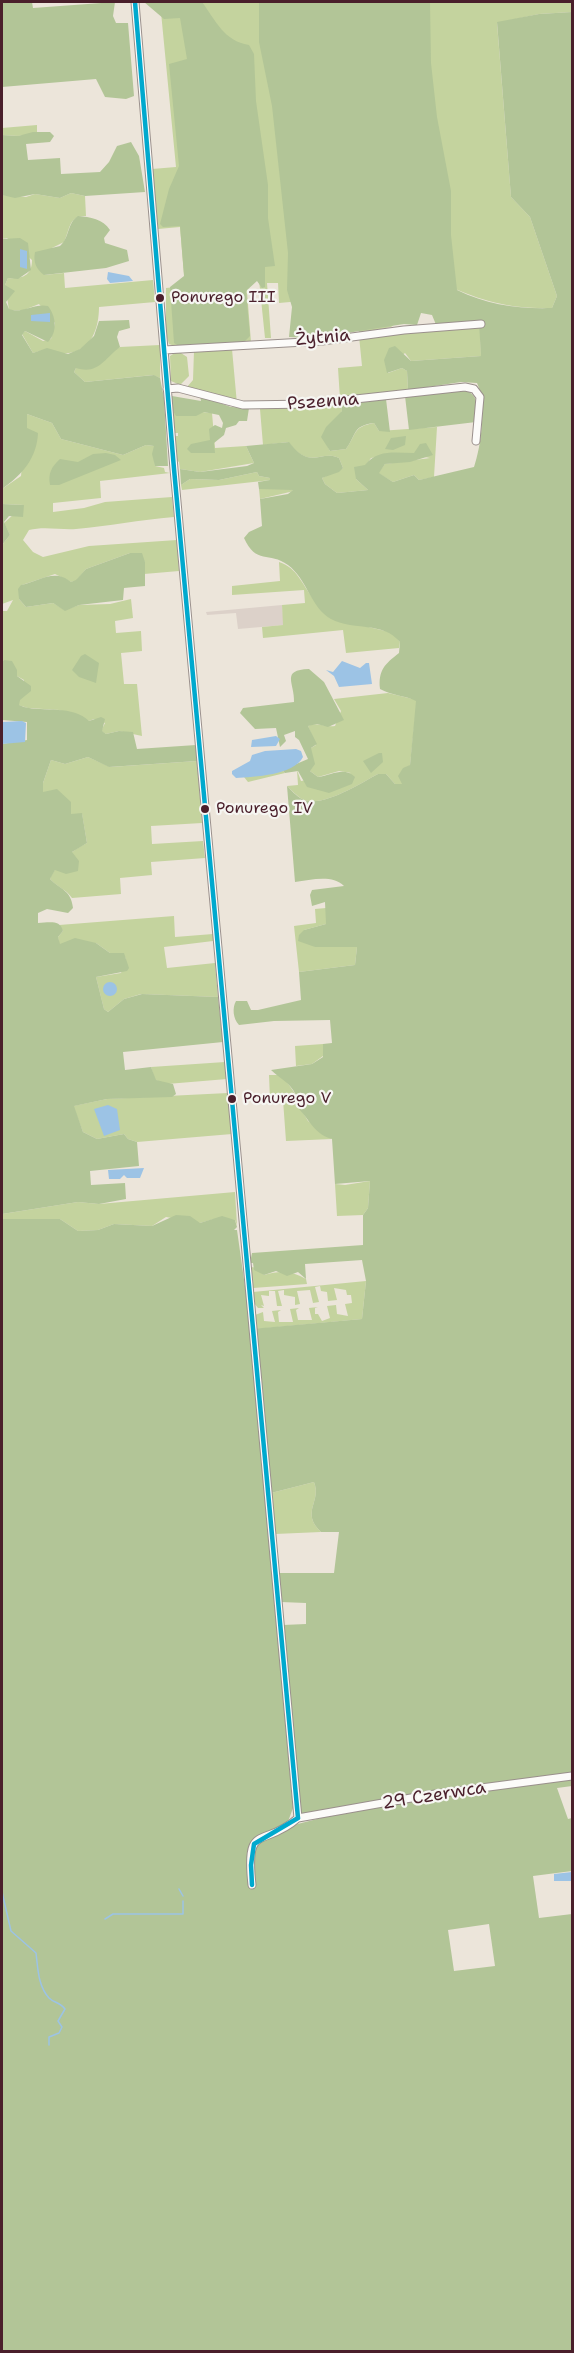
<!DOCTYPE html>
<html>
<head>
<meta charset="utf-8">
<style>
	body { margin:0 }
	#map { position:relative; width:574px; height:2353px; overflow:hidden; background:#ece5da; font-family:"Shantell Sans",sans-serif }
	canvas { display:block }
	.frame { position:absolute; inset:0; border:3px solid #4a1f2b; pointer-events:none }
</style>
</head>
<body>
<div id="map">
<canvas width="574" height="2353"></canvas>
<div class="frame"></div>
</div>
<script>
const ctx = document.querySelector('canvas').getContext('2d');
ctx.lineJoin = 'round';
function fillPath(path, color) { ctx.fillStyle = color; ctx.fill(path, 'evenodd'); }
function trace(path, color, width, dash) { ctx.strokeStyle = color; ctx.lineWidth = width; ctx.lineCap = dash ? 'butt' : 'round'; ctx.setLineDash(dash || []); ctx.stroke(path); }
function write(font, color, halo, rows, align = 'center') {
  ctx.font = font + ' "Shantell Sans",sans-serif'; ctx.lineWidth = 4.5; ctx.setLineDash([]); ctx.textBaseline = 'middle'; ctx.strokeStyle = halo; ctx.fillStyle = color; for (const [text, x, y, turn = 0] of rows) {
    ctx.save(); ctx.translate(x, y); ctx.rotate((+turn || 0) * Math.PI / 180); ctx.textAlign = isNaN(turn) ? turn : align; if (halo) ctx.strokeText(text, 0, 0); ctx.fillText(text, 0, 0); ctx.restore();
  }
}
const industrial = new Path2D(`
	M 282,605 L 284,625 L 238,629 L 236,613 L 207,615 L 206,612 Z`);
const green = new Path2D(`
	M 160,2 L 572,2 L 572,12 L 539,14 L 497,23 L 511,197 L 530,217 L 557,296 L 552,308 C 511,309 484,302 446,285 L 391,327 L 359,333 L 356,296 L 279,303 L 278,283 L 267,283 L 271,338 L 265,338 L 255,241 L 243,242 L 251,342 L 175,346 L 169,344 L 166,334 L 166,288 L 185,286 L 180,227 L 158,229 L 152,169 L 176,167 Z
	M 37,125 L 37,133 L 18,136 L 2,135 L 2,128 Z
	M 71,193 L 85,196 L 86,216 C 69,215 70,229 64,242 L 52,248 L 44,275 L 64,273 L 65,288 L 153,280 L 155,302 L 99,307 C 99,327 92,350 69,353 C 54,355 54,346 33,353 L 22,334 L 25,331 L 43,341 L 51,339 L 55,323 L 39,304 L 24,310 L 9,310 L 5,285 L 8,278 C 22,279 32,276 32,260 L 7,238 L 2,239 L 2,195 L 26,197 L 35,194 L 60,198 Z
	M 480,327 L 481,356 L 411,361 L 405,353 L 388,368 L 388,373 L 402,368 L 407,371 L 408,390 L 340,399 L 338,368 L 362,366 L 359,336 Z
	M 160,345 L 160,378 L 153,375 L 85,382 L 74,372 L 76,368 L 120,347 Z
	M 232,349 L 237,404 L 187,387 L 193,380 L 194,351 Z
	M 178,351 L 187,357 L 189,376 L 180,385 L 171,381 L 170,356 Z
	M 341,402 L 342,411 L 325,441 L 330,451 L 346,449 C 357,434 352,427 374,423 L 379,431 L 437,427 L 434,477 L 419,480 L 414,475 L 393,482 L 378,473 L 385,464 L 430,458 L 403,453 L 371,458 L 356,479 L 368,490 L 337,493 L 325,484 L 322,478 L 343,468 L 339,458 C 321,449 310,471 288,442 L 263,445 L 260,409 Z
	M 172,409 L 212,413 L 215,448 L 246,446 L 254,463 L 200,472 L 180,469 L 179,462 L 176,460 L 174,436 L 178,436 L 178,433 L 174,433 Z
	M 27,414 L 52,423 L 61,439 L 123,455 L 146,445 L 154,446 L 155,466 L 164,468 L 165,472 L 170,473 L 100,481 L 101,498 L 53,503 L 53,512 L 84,508 L 105,502 L 172,497 L 174,517 C 139,520 109,526 76,529 C 60,530 44,526 29,530 L 23,540 L 33,552 L 43,557 L 89,546 L 177,540 L 179,571 L 144,574 L 145,562 L 130,553 L 86,569 L 76,581 L 71,582 L 55,574 L 22,585 L 19,599 L 26,607 L 53,603 L 65,610 L 79,605 L 110,604 L 131,599 L 133,618 L 115,621 L 116,633 L 141,631 L 142,651 L 121,653 L 124,684 L 137,684 L 142,736 L 119,731 L 106,734 L 101,731 L 105,723 L 94,719 L 89,721 L 59,710 L 28,708 L 18,705 L 24,680 L 17,676 L 4,660 L 2,661 L 2,611 L 7,611 L 13,600 L 2,604 L 2,545 L 10,535 L 4,523 L 24,505 L 2,504 L 2,489 L 21,476 Z
	M 257,472 L 259,476 L 270,478 L 271,480 L 182,490 L 181,485 L 190,479 L 219,480 Z
	M 288,488 L 294,491 L 260,499 L 259,489 Z
	M 279,562 C 298,568 302,585 313,598 C 333,623 365,625 393,633 L 400,642 L 399,648 L 346,653 L 343,630 L 263,638 L 262,627 L 283,625 L 282,605 L 305,603 L 304,590 L 232,595 L 232,586 L 280,581 Z
	M 388,693 L 417,700 L 410,765 L 403,784 L 395,784 L 386,774 L 378,774 C 361,783 321,809 302,799 C 297,796 291,790 287,786 L 298,785 L 297,770 L 301,781 L 351,773 L 339,771 L 318,777 L 310,771 L 311,748 L 316,745 L 308,726 C 317,721 325,728 335,726 L 341,711 L 334,699 Z
	M 88,757 L 110,767 L 197,761 L 202,823 L 151,826 L 152,844 L 203,841 L 205,858 L 151,862 L 152,875 L 120,878 L 121,894 L 72,898 C 66,889 57,887 50,879 C 56,864 72,850 87,843 L 82,814 L 71,814 L 43,793 L 43,783 L 51,760 L 65,764 Z
	M 282,770 L 285,773 L 248,782 L 244,777 Z
	M 326,908 L 326,924 L 304,930 L 315,947 L 357,947 L 355,965 L 299,972 L 294,926 L 316,923 L 315,909 Z
	M 174,916 L 175,937 L 213,934 L 213,941 L 164,947 L 167,968 L 215,963 L 218,997 L 141,994 L 124,999 L 108,1012 L 104,1009 L 96,977 L 121,973 L 126,958 L 110,953 L 96,943 L 59,945 L 58,937 L 63,931 L 59,925 Z
	M 323,1044 L 323,1056 L 312,1064 L 296,1066 L 295,1046 Z
	M 225,1062 L 227,1079 L 167,1084 L 155,1080 L 151,1067 Z
	M 269,1075 L 282,1075 L 296,1095 L 289,1101 L 299,1106 L 308,1121 L 332,1139 L 286,1141 L 283,1100 L 270,1100 Z
	M 228,1093 L 232,1134 L 137,1142 L 128,1139 L 124,1134 L 97,1139 L 83,1132 L 73,1106 L 107,1099 Z
	M 370,1181 L 368,1208 L 363,1215 L 337,1216 L 335,1184 L 345,1185 Z
	M 235,1192 L 237,1225 L 235,1220 L 214,1219 L 200,1223 L 166,1217 L 152,1226 L 114,1224 L 98,1230 L 78,1231 L 60,1219 L 2,1219 L 2,1214 L 78,1202 L 99,1204 Z
	M 253,1267 L 264,1275 C 280,1270 293,1271 306,1279 L 307,1284 L 253,1288 L 250,1268 Z
	M 366,1281 L 362,1319 L 256,1329 L 255,1315 L 263,1312 L 264,1321 L 275,1322 L 272,1311 L 281,1310 L 278,1312 L 279,1322 L 293,1322 L 290,1309 L 299,1308 L 296,1310 L 298,1320 L 312,1320 L 309,1308 L 318,1307 L 315,1308 L 315,1314 L 318,1314 L 322,1321 L 330,1318 L 327,1306 L 336,1305 L 337,1314 L 348,1316 L 345,1304 L 352,1303 L 351,1295 L 347,1295 L 346,1290 L 334,1288 L 337,1300 L 328,1301 L 327,1292 L 321,1291 L 320,1286 L 315,1287 L 319,1302 L 313,1303 L 310,1290 L 297,1291 L 300,1304 L 295,1305 L 295,1297 L 284,1295 L 284,1290 L 278,1291 L 282,1306 L 277,1306 L 275,1291 L 269,1291 L 269,1296 L 261,1295 L 264,1306 L 261,1305 L 264,1308 L 258,1308 L 254,1303 L 253,1292 Z
	M 314,1482 C 322,1502 300,1512 321,1532 L 275,1534 L 271,1493 Z`);
const forest = new Path2D(`
	M 2,2 L 32,2 L 33,8 L 115,2 L 113,16 L 116,23 L 128,23 L 134,96 L 126,99 L 105,97 L 96,79 L 2,87 Z
	M 144,2 L 202,2 C 216,21 224,41 249,45 L 254,54 L 256,101 L 268,185 L 268,218 L 275,266 L 265,267 L 265,287 L 262,288 L 257,281 L 246,291 L 250,336 L 244,342 L 179,346 L 174,343 L 170,287 L 184,276 L 180,226 L 163,227 L 160,224 L 169,189 L 179,166 L 169,64 L 187,59 L 180,18 L 164,19 Z
	M 259,2 L 430,2 L 431,63 L 437,117 L 451,191 L 451,235 L 457,290 C 488,305 518,309 552,308 L 557,296 L 530,217 L 511,197 L 497,22 L 539,14 L 572,12 L 572,1786 L 557,1788 L 568,1819 L 572,1818 L 572,1871 L 533,1876 L 539,1918 L 572,1914 L 572,2351 L 2,2351 L 2,1219 L 60,1219 L 78,1231 L 98,1230 L 114,1224 L 152,1226 L 176,1215 L 190,1216 L 200,1223 L 222,1216 L 235,1220 L 237,1227 L 234,1230 L 237,1230 L 251,1329 L 362,1319 L 366,1281 L 362,1260 L 305,1264 L 306,1279 L 298,1272 L 287,1276 L 276,1271 L 264,1275 L 254,1270 L 253,1263 L 250,1263 L 252,1253 L 363,1245 L 363,1215 L 368,1208 L 370,1181 L 335,1184 L 332,1139 C 311,1134 307,1111 289,1101 L 296,1095 C 289,1081 280,1079 271,1070 L 312,1064 L 323,1057 L 323,1044 L 332,1043 L 330,1020 L 274,1021 L 239,1025 C 233,1019 232,1008 236,1001 L 247,1001 L 251,1010 L 258,1010 L 301,1000 L 299,972 L 355,965 L 357,947 L 315,947 L 298,941 L 299,935 L 304,930 L 326,924 L 325,902 L 312,906 L 310,895 L 312,890 L 344,886 C 332,874 311,880 295,882 L 287,786 C 291,790 296,796 302,799 C 321,809 361,783 378,774 L 386,774 L 395,784 L 402,784 L 398,776 L 403,768 L 410,765 L 416,701 C 404,695 393,696 380,689 C 378,670 385,664 399,653 L 400,642 C 383,621 353,631 331,619 C 311,608 307,579 288,565 C 269,551 256,565 244,538 L 249,532 L 262,526 L 260,499 L 288,494 L 293,490 L 259,489 L 258,482 L 270,480 L 270,478 L 259,476 L 257,472 L 219,480 L 190,479 L 181,485 L 180,469 L 200,472 L 247,466 L 254,463 L 246,446 L 289,442 C 310,471 321,449 339,458 L 343,468 L 339,472 L 322,478 L 325,484 L 337,493 L 368,490 L 356,479 L 354,467 L 365,465 C 378,449 395,453 414,453 L 420,444 L 426,443 L 433,455 L 410,462 L 385,464 L 379,473 L 393,482 L 414,475 L 419,480 L 474,467 C 481,447 487,404 477,383 L 461,382 L 408,390 L 407,371 L 402,368 L 387,373 L 384,360 L 389,348 L 395,346 L 411,361 L 481,356 L 479,323 L 437,327 L 432,315 L 421,313 L 417,325 L 404,324 L 315,338 L 289,337 L 292,307 L 287,290 L 288,253 L 272,106 L 259,42 ZM 251,1330 L 271,1493 L 314,1482 C 322,1502 300,1512 321,1532 L 339,1532 L 334,1573 L 278,1573 L 281,1602 L 306,1603 L 306,1624 L 283,1625 L 299,1810 L 305,1816 L 320,1815 L 321,1818 L 286,1827 L 293,1808 ZM 489,1924 L 495,1966 L 454,1971 L 448,1930 Z
	M 33,132 L 50,132 L 54,136 L 50,142 L 26,144 L 28,160 L 60,158 L 61,174 L 100,172 L 109,162 L 117,146 L 131,142 L 139,156 L 145,192 L 85,196 L 71,193 L 60,198 L 35,194 L 15,198 L 2,195 L 2,135 L 18,136 Z
	M 78,216 C 90,217 103,219 110,230 L 104,238 L 105,243 L 127,250 L 129,261 L 106,268 L 44,275 C 36,269 33,262 35,252 L 60,246 C 70,237 67,223 78,216 Z
	M 20,238 L 28,243 L 31,270 L 18,279 L 8,278 L 5,285 L 15,291 L 6,302 L 9,309 C 22,314 34,303 48,306 C 56,316 58,332 48,342 L 25,331 L 22,335 L 33,353 L 47,348 L 68,354 L 80,349 L 94,336 L 99,321 L 129,320 L 130,328 L 119,331 L 117,337 L 120,347 C 104,359 98,375 76,368 L 74,372 L 85,382 L 154,375 L 160,378 L 164,398 L 168,466 L 155,466 L 152,454 L 154,446 L 146,445 L 123,455 L 61,439 L 52,423 L 27,414 L 27,428 L 38,433 C 37,458 22,475 2,489 L 2,239 Z
	M 463,389 C 480,395 477,407 476,422 L 409,430 L 405,396 Z
	M 172,396 L 201,401 L 200,396 L 231,407 L 249,408 L 247,421 L 239,421 L 236,425 L 226,428 L 224,435 L 214,443 L 215,453 L 191,453 L 187,449 L 191,444 L 210,440 L 209,429 L 215,425 L 222,428 L 223,423 L 219,415 L 204,412 L 196,416 L 176,416 L 172,409 Z
	M 386,399 L 390,432 L 379,431 L 374,423 C 352,426 357,434 346,449 L 330,451 L 321,437 L 326,427 L 342,411 L 341,402 Z
	M 406,436 L 405,445 L 393,450 L 385,449 L 391,438 Z
	M 106,453 L 115,455 L 121,460 L 59,485 L 50,485 C 48,474 51,467 60,459 L 78,462 L 93,454 Z
	M 2,504 L 24,505 L 23,517 L 9,516 L 4,522 L 10,535 L 2,545 Z
	M 130,553 L 142,553 L 145,562 L 145,586 L 124,588 L 123,600 L 79,605 L 65,611 L 53,603 L 26,607 L 19,599 L 18,589 L 21,585 C 39,581 55,568 71,582 L 76,580 L 86,569 Z
	M 85,654 L 99,663 L 96,683 L 79,677 L 72,670 L 81,656 Z
	M 4,660 L 12,661 L 17,670 L 17,676 L 31,686 L 31,691 L 20,700 L 19,705 L 24,707 C 44,712 73,705 89,721 L 101,717 L 105,719 L 102,731 L 106,734 L 119,731 L 133,732 L 137,749 L 196,745 L 197,761 L 109,767 L 88,757 L 65,764 L 51,760 L 43,783 L 43,792 L 57,789 L 71,802 L 71,814 L 82,813 L 87,843 L 72,852 L 79,861 L 78,871 L 66,874 L 55,870 L 50,879 C 61,890 71,890 73,908 L 68,913 L 47,909 L 38,913 L 38,923 C 48,923 60,919 63,931 L 58,937 L 60,944 L 75,938 L 96,943 L 110,953 L 124,953 L 129,968 L 127,971 L 96,977 L 104,1009 L 108,1012 L 124,999 L 142,994 L 218,997 L 223,1042 L 123,1052 L 125,1070 L 151,1067 L 156,1080 L 173,1084 L 176,1094 L 172,1097 L 107,1099 L 74,1106 L 83,1132 L 97,1139 L 124,1134 L 128,1139 L 137,1142 L 139,1166 L 90,1171 L 91,1185 L 125,1183 L 126,1199 L 99,1204 L 78,1202 L 2,1214 L 2,744 L 27,740 L 27,722 L 2,720 L 2,661 Z
	M 309,669 L 324,682 L 344,720 L 328,727 L 317,724 L 308,726 L 317,744 L 311,748 L 315,764 L 310,771 L 318,777 C 332,775 344,766 355,777 L 352,784 L 329,793 L 307,787 L 298,771 L 285,773 L 282,770 L 308,759 L 299,740 L 295,737 L 295,731 L 284,735 L 286,741 L 280,747 L 276,728 L 255,729 L 240,713 L 243,708 L 294,702 C 295,683 280,670 309,669 Z
	M 379,753 L 382,753 L 383,762 L 371,773 L 363,761 Z`);
const water = new Path2D(`
	M 20,249 L 27,251 L 27,269 L 20,267 Z
	M 108,272 L 129,276 L 133,281 L 110,283 L 107,279 Z
	M 50,313 L 50,322 L 31,321 L 31,315 Z
	M 342,661 L 360,668 L 366,663 L 369,663 L 372,684 L 339,687 L 334,676 L 326,670 L 333,672 Z
	M 22,721 L 26,723 L 25,742 L 2,744 L 2,722 Z
	M 276,736 L 280,739 L 276,746 L 251,747 L 252,740 Z
	M 296,749 L 301,751 L 303,757 C 294,775 254,777 236,778 L 232,774 L 232,771 L 250,761 L 252,755 L 265,751 Z
	M103 989a7 7 0 1 1 14 0a7 7 0 1 1-14 0Z
	M 108,1105 L 117,1109 L 120,1130 L 104,1136 L 94,1109 Z
	M 144,1168 L 140,1178 L 127,1178 L 124,1175 L 120,1179 L 109,1179 L 108,1170 Z
	M 572,1872 L 572,1881 L 554,1881 L 554,1874 Z`);
const stream = new Path2D(`
	M 179,1889 L 183,1896
	M 2,1892 L 11,1931 L 36,1953 C 38,1969 38,1986 49,1998 C 54,2003 60,2002 65,2009 L 58,2021 L 62,2027 L 59,2033 L 49,2037 L 49,2045
	M 105,1919 L 113,1914 L 183,1914 L 183,1901`);
const minor = new Path2D(`
	M 135,2 L 174,469 L 298,1818
	M 164,350 L 322,341 L 404,330 L 481,324
	M 167,389 L 178,388 L 243,405 L 310,404 L 465,387 L 474,389 L 480,397 L 476,441
	M 298,1818 L 428,1795 L 572,1776
	M 252,1885 C 245,1821 263,1849 298,1818`);
const bus1 = new Path2D(`
	M 135,2 L 174,469 L 298,1818
	M 252,1885 L 251,1865 L 254,1844 L 298,1818`);
const markers = [
	[160,298,5,"#4a1f2b"],
	[205,809,5,"#4a1f2b"],
	[232,1099,5,"#4a1f2b"]
];
const busNames = [
	["Ponurego III",171,298],
	["Ponurego IV",216,809],
	["Ponurego V",243,1099]
];
const streetNames = [
	["Żytnia",323,338,-5],
	["Pszenna",323,402,-4],
	["29 Czerwca",434,1796,-9]
];
fillPath(industrial, '#dcd1c9');
fillPath(green, '#c4d39e');
fillPath(forest, '#b2c597');
fillPath(water, '#9cc3e5');
trace(stream, '#9cc3e5', 1.5);
trace(minor, '#9a908c', 9);
trace(minor, '#fcfbf9', 7);
trace(bus1, '#00a9ce', 4.5);
for (const [x, y, r, color] of markers) { const dot = new Path2D(); dot.arc(x, y, r, 0, 2 * Math.PI); ctx.fillStyle = color; ctx.fill(dot); trace(dot, '#f6f6f2', 2); }
write('16px', '#4a1f2b', '#f6f6f2', busNames, 'left');
write('18px', '#4a1f2b', '#f6f6f2', streetNames);
</script>
</body>
</html>
